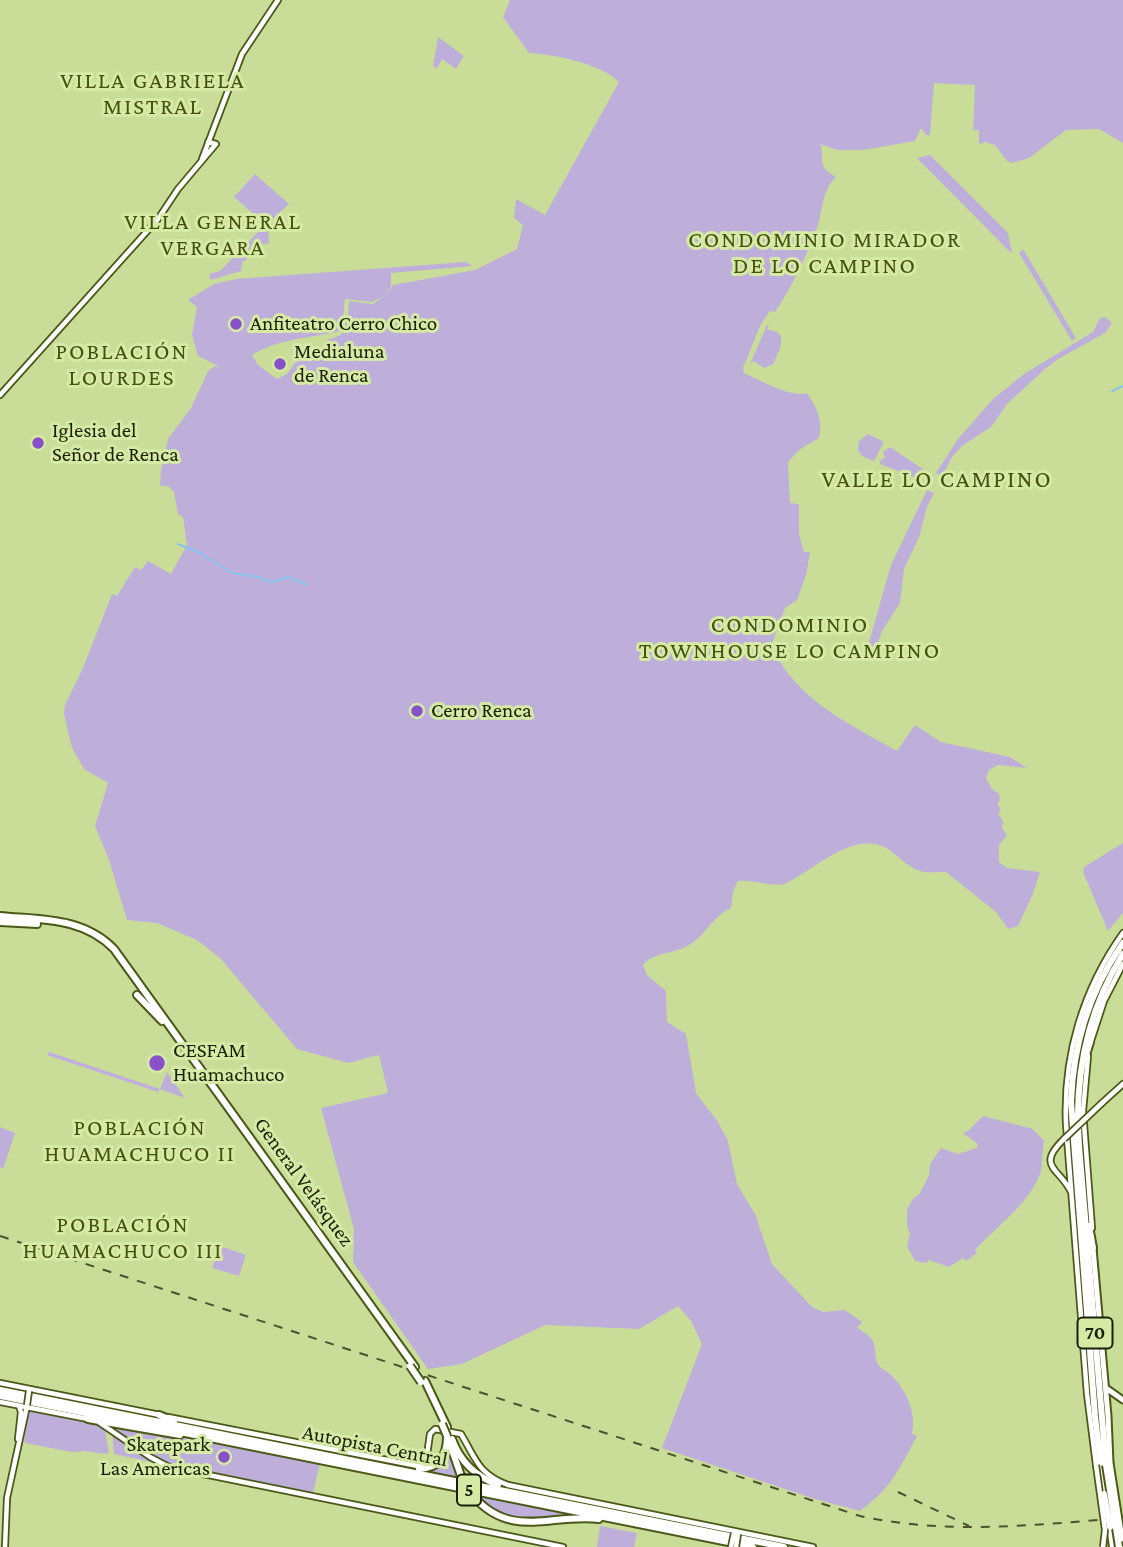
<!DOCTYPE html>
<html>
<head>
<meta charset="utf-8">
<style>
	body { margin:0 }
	canvas { display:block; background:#c9dd99 }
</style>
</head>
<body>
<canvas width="1123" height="1547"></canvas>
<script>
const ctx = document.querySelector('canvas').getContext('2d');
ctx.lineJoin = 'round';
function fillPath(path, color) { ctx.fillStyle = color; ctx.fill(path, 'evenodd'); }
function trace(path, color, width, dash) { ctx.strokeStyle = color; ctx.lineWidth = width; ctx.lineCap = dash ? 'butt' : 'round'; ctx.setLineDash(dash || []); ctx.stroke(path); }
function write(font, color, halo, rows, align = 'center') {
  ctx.font = font + ' "Crimson Pro",serif'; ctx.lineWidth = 6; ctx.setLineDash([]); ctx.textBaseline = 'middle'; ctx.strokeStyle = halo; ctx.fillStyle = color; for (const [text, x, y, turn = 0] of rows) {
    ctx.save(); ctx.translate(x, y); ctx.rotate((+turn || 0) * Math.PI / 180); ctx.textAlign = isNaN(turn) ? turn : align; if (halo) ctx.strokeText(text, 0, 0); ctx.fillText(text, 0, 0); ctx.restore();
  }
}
const green = new Path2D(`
	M 510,0 L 1123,0 L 1123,143 L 1099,129 L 1066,130 L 1029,158 L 1012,163 L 1007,161 L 995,145 L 985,142 L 979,144 L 979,130 L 973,130 L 975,85 L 934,83 L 930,135 L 926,135 L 921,128 L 915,141 L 863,150 L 837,150 L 820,144 C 826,160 815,165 836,177 C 822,189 823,211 817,228 C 806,257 792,287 775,312 L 770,311 L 760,326 L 743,368 L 744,373 C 759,380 791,398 807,393 C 817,408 823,420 819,438 L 799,450 L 788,462 L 790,503 L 799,504 L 799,534 L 804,552 L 810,552 L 806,575 L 797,600 L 785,608 L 771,646 C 798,701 846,722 897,751 L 915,725 L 941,742 L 1010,757 L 1027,768 L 998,765 L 989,770 L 986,778 L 992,789 L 999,794 L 1000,801 L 997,803 L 1001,811 L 998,814 L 1003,821 L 1002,828 L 1007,835 L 999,845 L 999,862 L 1007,868 L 1040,872 L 1033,894 L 1018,926 L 1008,929 L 996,912 L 946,872 C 939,872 931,873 924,872 C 911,870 898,856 888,849 C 854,829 814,870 785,884 C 770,887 754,879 738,881 L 733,891 L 731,908 C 714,915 705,936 689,945 C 675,954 653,952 643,965 L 647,975 L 666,991 L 667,1022 L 686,1034 L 696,1093 L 718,1122 L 728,1141 L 737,1184 L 755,1214 L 772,1264 L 812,1307 L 823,1312 L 845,1310 L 862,1322 L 857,1328 C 886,1343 868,1353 881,1368 C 884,1370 888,1372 890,1374 C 906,1389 917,1413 912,1434 L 917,1436 C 898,1471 893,1486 860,1511 L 815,1499 L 662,1448 L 702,1344 L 691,1321 L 678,1306 L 639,1329 L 545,1325 L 462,1364 L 428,1369 L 353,1262 L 354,1229 L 321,1108 L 388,1093 L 379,1055 L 348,1063 L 297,1049 L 220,958 L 197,940 L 157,923 L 127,920 L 109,860 L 95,826 L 108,783 L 84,769 L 72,748 L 64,714 L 65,705 L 83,668 L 112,594 L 117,596 L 135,567 L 141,570 L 148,561 L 171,574 L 187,545 L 183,517 L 178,514 L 174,492 L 168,486 L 160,486 L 161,471 L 168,439 L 191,408 L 208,371 L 215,366 L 222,368 L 198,356 L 192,335 L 197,307 L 188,300 L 214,284 L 236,279 L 466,262 L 472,266 L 391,273 L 391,286 L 386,295 L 393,285 L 475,270 L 517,249 L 523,225 L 514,218 L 516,199 L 545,215 L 619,82 C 602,64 553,54 529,53 L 503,17 ZM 384,296 L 373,304 L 349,301 L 348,315 L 341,335 L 328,340 L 317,356 L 296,362 L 287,374 L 277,379 L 258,365 L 252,355 C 278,339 308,338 337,332 L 342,326 L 345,299 L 372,302 Z
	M 438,37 L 464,56 L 456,69 L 442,59 L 437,68 L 433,67 Z
	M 930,155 L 1008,233 L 1012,252 L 1011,253 L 917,158 Z
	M 255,174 L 289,204 L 266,225 L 234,197 Z
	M 263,227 L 268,229 L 269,243 L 253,246 L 246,260 L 242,262 L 241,271 L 211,280 L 209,274 L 220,271 Z
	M 1023,249 L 1076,338 L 1072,341 L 1019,253 Z
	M 1105,317 L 1112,323 L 1105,333 L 1058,359 L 1045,369 L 1007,404 L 991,427 L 962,446 L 952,457 L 942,477 L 936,473 L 958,439 L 993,399 L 1024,374 L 1093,332 L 1100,318 Z
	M 767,325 L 769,325 L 767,330 C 791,330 779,351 773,364 L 764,368 L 754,361 L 750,364 Z
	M 868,434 L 884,442 L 874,461 L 862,456 L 858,450 L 859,441 Z
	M 890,447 L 927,472 L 921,480 L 880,464 L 881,459 L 885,458 L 883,452 Z
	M 927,490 L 934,493 L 927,507 L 919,537 L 904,569 L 900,603 L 882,631 L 873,656 L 866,653 L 891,565 Z
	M 1123,843 L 1123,913 L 1108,931 L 1083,872 L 1084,867 Z
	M 49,1052 L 160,1089 L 167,1072 L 185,1098 L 160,1089 L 158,1092 L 47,1055 Z
	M 983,1116 L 1033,1129 L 1044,1141 C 1042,1151 1043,1166 1040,1174 C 1028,1205 996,1227 975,1250 L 977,1253 L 966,1261 L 963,1258 L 949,1267 L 929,1260 L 926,1263 L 915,1261 L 907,1246 L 910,1234 L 907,1226 L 907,1210 L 912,1200 L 920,1193 L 929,1175 L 930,1164 L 941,1148 L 958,1154 L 977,1148 L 978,1144 L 963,1133 L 968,1131 Z
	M 0,1127 L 15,1133 L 3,1169 L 0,1167 Z
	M 220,1246 L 246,1255 L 239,1276 L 212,1268 Z
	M 32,1411 L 96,1423 L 105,1430 L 109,1452 L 106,1454 L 85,1451 L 72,1452 L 25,1443 L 24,1440 L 29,1412 Z
	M 110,1426 L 162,1436 L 192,1438 L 320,1463 L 313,1493 L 164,1462 Z
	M 112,1432 L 151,1462 L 114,1454 Z
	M 448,1447 L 459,1477 L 428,1471 Z
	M 474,1494 L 584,1516 L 529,1522 L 495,1512 Z
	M 600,1526 L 637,1533 L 634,1547 L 597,1547 Z`);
const stream = new Path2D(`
	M 1112,391 L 1123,386
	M 178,544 L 200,553 L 233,573 L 258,577 L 271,582 L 288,577 L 307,585`);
const secondary = new Path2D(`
	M 202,159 L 242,54 L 278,0
	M 0,395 L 158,219 L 178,189 L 216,144 L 208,142
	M 1090,1044 L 1104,1001 L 1123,964
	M 1088,1056 L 1083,1111 L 1092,1228
	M 1102,1103 L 1123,1084
	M 1064,1139 C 1035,1167 1060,1168 1071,1192
	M 0,1383 L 160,1415
	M 0,1402 L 88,1419
	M 168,1417 L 418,1466 L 426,1462 L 430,1434 L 435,1429 L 461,1434 C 476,1459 478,1474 508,1485 L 813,1547
	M 100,1423 L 150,1457 L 169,1467 L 563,1547
	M 18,1439 L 21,1412 L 19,1406
	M 1096,1465 L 1087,1394 L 1066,1124 C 1063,1056 1083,989 1123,933
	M 5,1547 L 7,1498 L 27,1406`);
const primary = new Path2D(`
	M 1093,1248 L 1108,1416 L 1110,1463
	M 1106,1388 L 1123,1400`);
const highway = new Path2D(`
	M 0,916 C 41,920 83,917 114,949 L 415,1367
	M 0,922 L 37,924
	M 137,995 L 162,1021
	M 1085,1058 L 1090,1042
	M 1089,1226 L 1093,1248
	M 425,1381 L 447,1427
	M 0,1390 L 784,1547
	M 0,1396 L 753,1547
	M 159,1415 L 174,1421
	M 88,1419 L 180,1435
	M 452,1439 C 460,1462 475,1476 498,1485
	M 450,1444 L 461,1476
	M 1106,1465 L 1079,1146 C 1074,1077 1086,1013 1123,954
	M 419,1469 C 440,1468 447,1455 447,1436
	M 1104,1494 L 1095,1416 L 1071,1102 C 1073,1045 1090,990 1123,943
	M 473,1496 C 512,1540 551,1513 599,1519
	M 1110,1527 L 1113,1547`);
const rail = new Path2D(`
	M 0,1236 L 860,1516 C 948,1535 1034,1525 1123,1518
	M 898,1492 L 969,1526`);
const secondaryBridge = new Path2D(`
	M 1064,1139 L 1102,1103
	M 27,1405 L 29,1391
	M 1096,1465 L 1105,1530 L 1103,1547
	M 731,1547 L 734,1533
	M 736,1547 L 738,1534`);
const primaryBridge = new Path2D(`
	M 1110,1463 L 1122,1539`);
const highwayBridge = new Path2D(`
	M 410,1366 L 421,1382
	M 442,1424 L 447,1436
	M 1106,1465 L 1119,1547
	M 461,1476 L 473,1496
	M 1104,1494 L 1110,1527`);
const markers = [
	[236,324,7,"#8751c9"],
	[280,364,7,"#8751c9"],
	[38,443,7,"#8751c9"],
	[417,711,7,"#8751c9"],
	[157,1063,9,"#8751c9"],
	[224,1457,7,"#8751c9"]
];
const shields = [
	[1095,1333,35],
	[469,1490,24]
];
const shieldNames = [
	["70",1095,1333],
	["5",469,1490]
];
const poiNames = [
	["Anfiteatro Cerro Chico",250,324],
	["Medialuna",294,352],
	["de Renca",294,376],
	["Iglesia del",52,431],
	["Señor de Renca",52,455],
	["Cerro Renca",431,711],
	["CESFAM",173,1051],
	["Huamachuco",173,1075],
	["Skatepark",210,1445,"right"],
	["Las Americas",210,1469,"right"]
];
const streetNames = [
	["General Velásquez",304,1182,54],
	["Autopista Central",375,1446,11]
];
const neighbourhoodNames = [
	["VILLA GABRIELA",153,81],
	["MISTRAL",153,107],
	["VILLA GENERAL",213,222],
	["VERGARA",213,248],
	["CONDOMINIO MIRADOR",825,240],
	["DE LO CAMPINO",825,266],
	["POBLACIÓN",122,352],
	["LOURDES",122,378],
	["CONDOMINIO",790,625],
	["TOWNHOUSE LO CAMPINO",790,651],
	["POBLACIÓN",140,1128],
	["HUAMACHUCO II",140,1154],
	["POBLACIÓN",123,1225],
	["HUAMACHUCO III",123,1251]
];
const quarterNames = [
	["VALLE LO CAMPINO",937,480]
];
fillPath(green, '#beafda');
trace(stream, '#89c3ed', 2);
trace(secondary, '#4a5917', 8);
trace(primary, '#4a5917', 9);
trace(highway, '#4a5917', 10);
trace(secondary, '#fff', 4.5);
trace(primary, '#fff', 5);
trace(highway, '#fff', 6);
trace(rail, '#48532d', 2, [9, 9]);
trace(secondaryBridge, '#4a5917', 8, []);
trace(primaryBridge, '#4a5917', 9, []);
trace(highwayBridge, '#4a5917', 10, []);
trace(secondaryBridge, '#fff', 4.5);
trace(primaryBridge, '#fff', 5);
trace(highwayBridge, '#fff', 6);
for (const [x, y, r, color] of markers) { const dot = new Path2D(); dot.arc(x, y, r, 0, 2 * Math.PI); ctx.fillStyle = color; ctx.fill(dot); trace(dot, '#d6eaa6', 2.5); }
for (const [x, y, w] of shields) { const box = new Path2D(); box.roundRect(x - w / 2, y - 15.5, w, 31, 5); ctx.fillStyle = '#d6eaa6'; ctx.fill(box); trace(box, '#192005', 2); }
write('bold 19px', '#192005', null, shieldNames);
write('21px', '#192005', '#d6eaa6', poiNames, 'left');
write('21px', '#192005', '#d6eaa6', streetNames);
ctx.letterSpacing = '2px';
write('23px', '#44520d', '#d6eaa6', neighbourhoodNames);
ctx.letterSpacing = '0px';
ctx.letterSpacing = '2px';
write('24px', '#44520d', '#d6eaa6', quarterNames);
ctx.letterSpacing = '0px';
</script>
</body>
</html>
